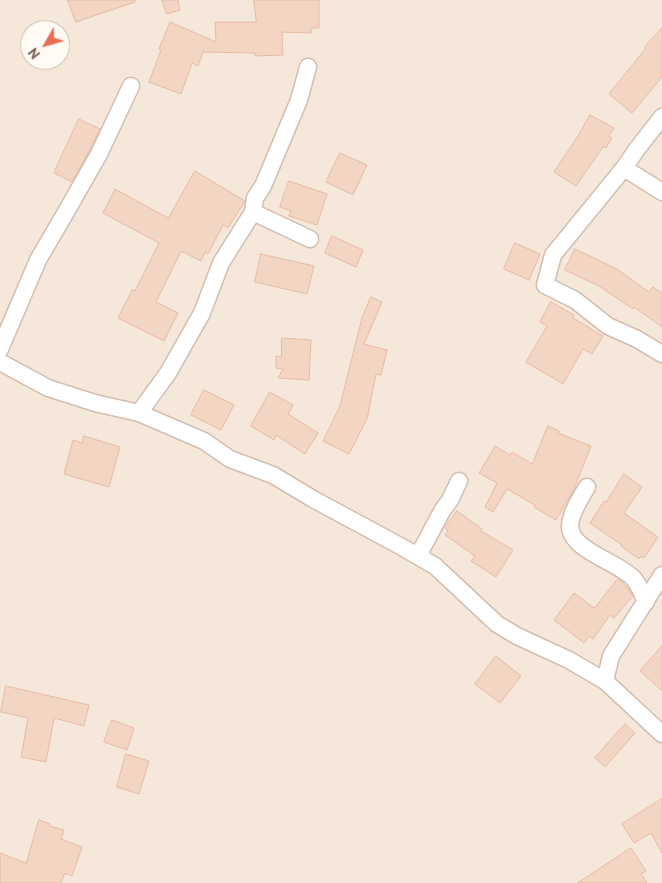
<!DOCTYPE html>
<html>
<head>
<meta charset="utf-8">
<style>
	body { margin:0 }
	#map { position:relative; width:662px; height:883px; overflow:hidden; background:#fdf6ec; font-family:"PT Sans",sans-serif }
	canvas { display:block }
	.north { position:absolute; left:20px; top:20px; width:50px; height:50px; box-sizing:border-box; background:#fffaf3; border:1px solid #cabbb1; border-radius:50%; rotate:232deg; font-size:14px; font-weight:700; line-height:20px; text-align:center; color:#7a5c4d }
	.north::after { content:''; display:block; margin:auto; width:18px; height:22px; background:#e76f51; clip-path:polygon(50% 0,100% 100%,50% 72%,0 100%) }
</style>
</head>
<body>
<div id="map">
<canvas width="662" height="883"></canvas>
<div class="north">N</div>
</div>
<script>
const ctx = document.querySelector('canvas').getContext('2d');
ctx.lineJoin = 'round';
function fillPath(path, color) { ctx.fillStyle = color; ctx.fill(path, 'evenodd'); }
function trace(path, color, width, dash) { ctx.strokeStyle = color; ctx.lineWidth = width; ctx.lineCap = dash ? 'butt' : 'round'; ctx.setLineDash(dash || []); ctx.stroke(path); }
const residential = new Path2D(`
	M 0,0 L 662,0 L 662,883 L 0,883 ZM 30,30 L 60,30 L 60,60 L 30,60 Z`);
const building = new Path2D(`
	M 68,0 L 135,0 L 135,2 L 76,22 Z
	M 162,0 L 178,0 L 180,10 L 167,14 Z
	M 254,0 L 319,0 L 319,28 L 311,28 L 311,33 L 282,32 L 283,55 L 255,56 L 255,53 L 203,52 L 198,66 L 192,63 L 181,94 L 149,82 L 161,50 L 159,49 L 170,22 L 216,42 L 215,22 L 256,22 Z
	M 662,28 L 662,77 L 632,113 L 609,94 L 646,48 L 645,47 Z
	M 590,115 L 614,128 L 609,136 L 612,138 L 606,148 L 603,147 L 576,186 L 554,172 L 578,136 Z
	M 79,119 L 100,129 L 90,149 L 72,182 L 54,173 Z
	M 340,153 L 367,165 L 353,195 L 326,182 Z
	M 195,171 L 245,201 L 228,228 L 223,225 L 208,254 L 205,252 L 201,261 L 181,251 L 156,302 L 178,313 L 164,341 L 118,318 L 132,290 L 135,291 L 159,243 L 103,213 L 115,189 L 168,218 Z
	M 289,181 L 327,194 L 317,225 L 289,216 L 291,211 L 280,207 Z
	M 332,236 L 363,250 L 356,267 L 325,253 Z
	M 515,243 L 540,254 L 529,280 L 504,269 Z
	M 575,249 L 617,269 L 649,292 L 653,287 L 662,293 L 662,327 L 634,307 L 633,309 L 599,286 L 565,270 Z
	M 261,254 L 314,266 L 307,294 L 255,282 Z
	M 371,297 L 382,302 L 364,344 L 387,350 L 381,375 L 376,374 L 367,419 L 349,454 L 323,441 L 340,406 L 362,318 Z
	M 551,302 L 574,315 L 573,318 L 603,336 L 592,354 L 583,349 L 563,384 L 526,362 L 547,326 L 540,322 Z
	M 282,338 L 311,340 L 309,380 L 278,378 L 283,369 L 276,368 L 276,356 L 281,357 Z
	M 204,390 L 234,405 L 221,430 L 191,415 Z
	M 270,392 L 293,405 L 288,414 L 318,433 L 305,454 L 276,435 L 274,440 L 251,426 Z
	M 548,426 L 559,431 L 558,433 L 591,446 L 574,489 L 556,520 L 534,507 L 535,505 L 507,489 L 493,512 L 485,507 L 497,483 L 479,473 L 495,446 L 510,455 L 512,452 L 532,464 Z
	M 84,436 L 120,447 L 109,487 L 64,474 L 73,440 L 82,443 Z
	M 624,474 L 642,487 L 624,513 L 658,537 L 644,558 L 641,556 L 639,559 L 621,546 L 622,545 L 590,523 L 604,501 L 606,502 Z
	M 457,511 L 482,529 L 481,531 L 513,550 L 496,577 L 471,561 L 475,556 L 445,535 L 448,531 L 445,528 Z
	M 618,579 L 627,587 L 633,596 L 614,618 L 610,615 L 593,639 L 589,636 L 584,643 L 554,620 L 574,593 L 594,608 Z
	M 662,646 L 662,691 L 640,671 Z
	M 496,656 L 521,676 L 500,703 L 475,684 Z
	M 6,686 L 89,705 L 84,726 L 54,718 L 46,762 L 21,757 L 28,718 L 1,712 Z
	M 112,720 L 134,728 L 127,750 L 104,742 Z
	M 625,724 L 635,733 L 605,767 L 595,758 Z
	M 126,754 L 149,761 L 139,794 L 117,787 Z
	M 662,799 L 662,853 L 651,833 L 634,843 L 622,824 Z
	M 39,820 L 50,824 L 50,826 L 64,830 L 61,839 L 82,847 L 72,876 L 65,873 L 61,883 L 0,883 L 0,853 L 26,863 Z
	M 631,848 L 646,871 L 641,874 L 647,883 L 578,883 Z`);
const street = new Path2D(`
	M 662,117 L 637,149 L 624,168 L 553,255 L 545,285 L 575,300 L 608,326 L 637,339 L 662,354
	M 624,168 L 662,192
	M 253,212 L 310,239
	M 0,349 L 38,260 L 66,212 L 99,154 L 131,86
	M 0,362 L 48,388 L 95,403 L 139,413 L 204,441 L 230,459 L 273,475 L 313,499 L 402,547 L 435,566 L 497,624 L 517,636 L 569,660 L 605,681 L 662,734
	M 139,413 L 168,373 L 202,313 L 221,263 L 253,212 L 255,198 L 263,186 L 299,100 L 308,67
	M 587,487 C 581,497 570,514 570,526 C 570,550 618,562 633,578 C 639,584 642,593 646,602
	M 418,556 L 442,511 L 450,500 L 459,481
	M 605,681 L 611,656 L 662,575`);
fillPath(residential, '#f5e8da');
fillPath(building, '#f3d5c3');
trace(building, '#e6bba3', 1);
trace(street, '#d1beb0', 19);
trace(street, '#fff', 16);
</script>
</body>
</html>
